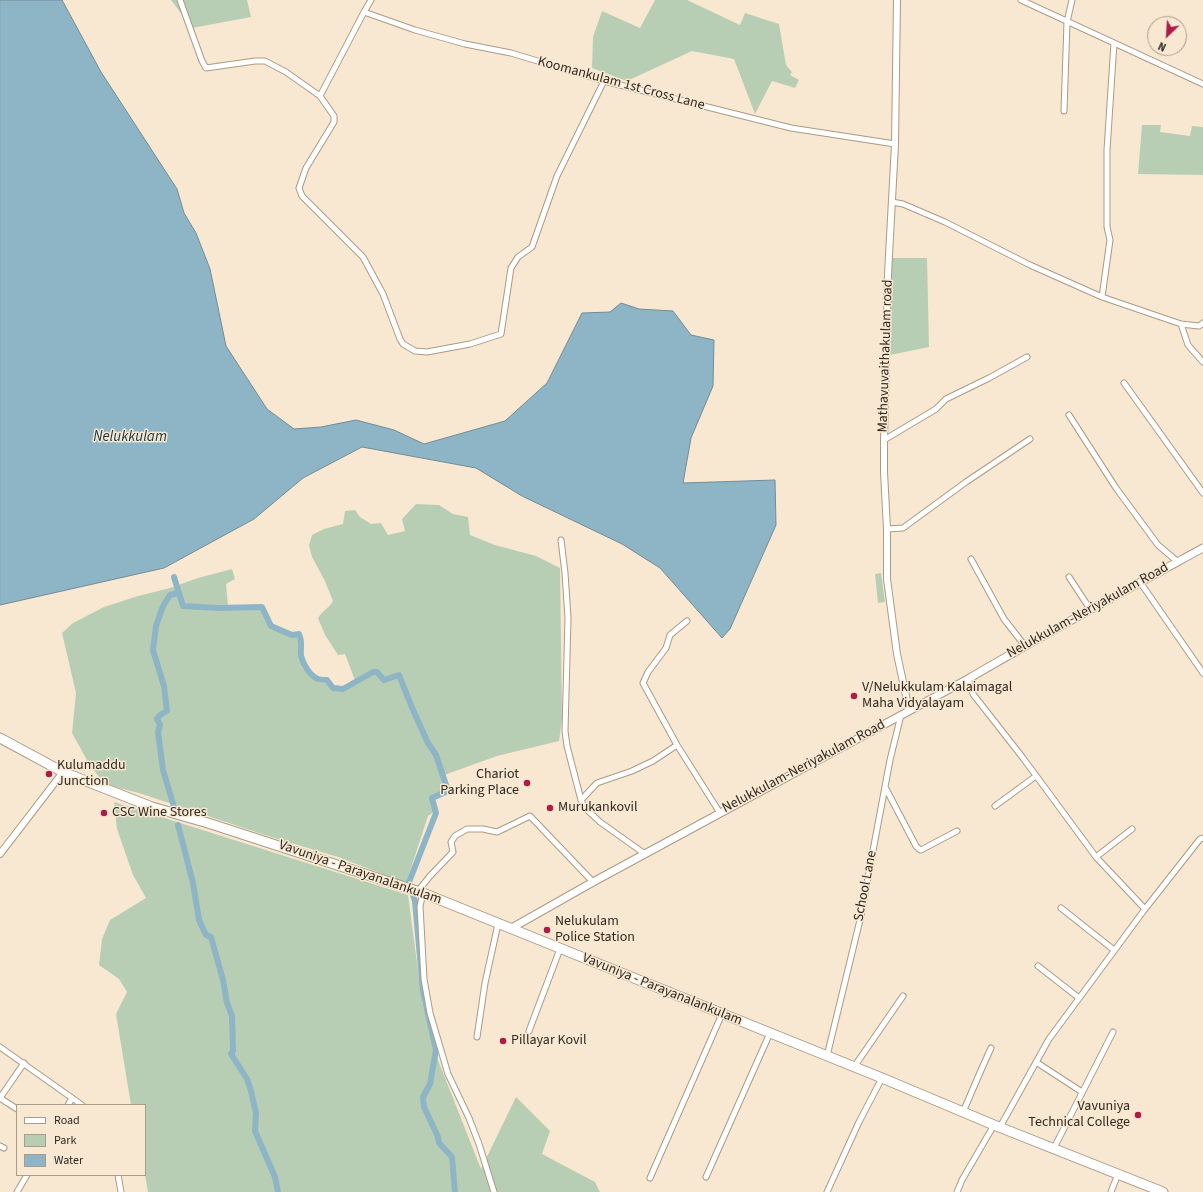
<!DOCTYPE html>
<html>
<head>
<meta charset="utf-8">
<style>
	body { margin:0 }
	#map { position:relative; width:1203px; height:1192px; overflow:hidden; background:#f8e8d1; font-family:"Source Sans 3",sans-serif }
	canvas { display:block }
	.legend { position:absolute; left:16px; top:1104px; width:130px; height:72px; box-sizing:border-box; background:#f8e8d1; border:1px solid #a89c8b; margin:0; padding:5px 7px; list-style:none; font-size:12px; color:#302a22 }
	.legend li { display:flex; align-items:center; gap:8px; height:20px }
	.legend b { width:20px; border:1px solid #a89c8b }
	.north { position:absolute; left:1147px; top:16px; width:40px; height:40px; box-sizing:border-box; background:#f8e8d1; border:1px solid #a89c8b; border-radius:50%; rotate:205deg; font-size:11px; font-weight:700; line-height:16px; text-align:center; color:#302a22 }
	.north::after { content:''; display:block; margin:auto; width:14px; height:18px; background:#ae1b48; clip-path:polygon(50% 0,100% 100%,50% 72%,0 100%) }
</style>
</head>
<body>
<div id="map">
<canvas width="1203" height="1192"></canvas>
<ul class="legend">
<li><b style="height:5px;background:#fff"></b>Road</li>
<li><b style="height:11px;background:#b8ceb4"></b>Park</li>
<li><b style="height:11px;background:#8eb5c6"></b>Water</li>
</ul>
<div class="north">N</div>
</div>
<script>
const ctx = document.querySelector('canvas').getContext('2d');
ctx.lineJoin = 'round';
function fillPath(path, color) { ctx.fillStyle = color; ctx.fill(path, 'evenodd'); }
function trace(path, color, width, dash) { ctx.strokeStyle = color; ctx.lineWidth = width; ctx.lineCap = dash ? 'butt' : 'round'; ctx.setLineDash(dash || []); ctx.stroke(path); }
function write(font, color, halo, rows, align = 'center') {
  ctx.font = font + ' "Source Sans 3",sans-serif'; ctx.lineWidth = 3; ctx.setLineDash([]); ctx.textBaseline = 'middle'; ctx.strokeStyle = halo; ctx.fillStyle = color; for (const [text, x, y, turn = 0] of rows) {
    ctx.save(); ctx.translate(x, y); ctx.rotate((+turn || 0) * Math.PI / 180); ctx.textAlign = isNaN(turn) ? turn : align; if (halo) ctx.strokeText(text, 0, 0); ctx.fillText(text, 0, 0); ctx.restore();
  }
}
const green = new Path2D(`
	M 171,0 L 247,0 L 251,17 L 192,28 Z
	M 655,0 L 687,0 L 740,25 L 745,13 L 779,24 L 786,65 L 792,72 L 790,75 L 799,80 L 795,88 L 772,81 L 755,114 L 734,59 L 692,51 L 627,81 L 592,68 L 593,37 L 602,11 L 640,28 Z
	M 1142,125 L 1161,125 L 1160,132 L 1190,136 L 1192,126 L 1203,127 L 1203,175 L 1138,174 Z
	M 891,258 L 927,258 L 929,347 L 890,355 Z
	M 416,504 L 439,505 L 453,514 L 468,517 L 470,535 L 495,545 L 536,556 L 560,568 L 562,719 L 559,741 L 497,756 L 447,774 L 442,777 L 445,790 L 430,798 L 434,812 L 428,816 L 406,883 L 338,857 L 271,837 L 142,794 L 104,784 L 88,762 L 72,733 L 76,693 L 62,633 L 73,623 L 104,607 L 138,596 L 170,588 L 198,578 L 232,569 L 235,579 L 226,584 L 228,605 L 261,608 L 271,628 L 288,635 L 298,637 L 300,654 L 303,665 L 310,674 L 318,682 L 327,683 L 343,690 L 356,683 L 345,654 L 338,655 L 325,635 L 318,618 C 323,610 328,609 333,601 L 325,581 L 312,557 L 309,545 L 312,535 L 324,529 L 343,524 L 345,511 L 355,510 L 360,517 L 371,524 L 381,523 L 388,535 L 405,531 L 402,519 Z
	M 881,573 L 885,602 L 878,603 L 875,574 Z
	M 114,802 L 408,895 L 422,1001 L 438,1060 L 481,1169 L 516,1097 L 550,1131 L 542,1154 L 595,1182 L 600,1192 L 148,1192 L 145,1175 L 145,1105 L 131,1105 L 116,1014 L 127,992 L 119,979 L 99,965 L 102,939 L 110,920 L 146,898 L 133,875 L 117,829 Z`);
const water = new Path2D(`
	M 0,0 L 62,0 L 101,72 L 177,189 L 184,213 L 196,233 L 210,269 L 226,346 L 267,409 L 294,429 L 321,427 L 356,420 L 394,430 L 424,444 L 505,421 L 547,383 L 582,313 L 610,312 L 621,303 L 639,309 L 673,311 L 691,335 L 714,340 L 713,386 L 691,438 L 683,483 L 775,480 L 776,525 L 730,629 L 722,638 L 660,568 L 622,544 L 522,496 L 476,468 L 362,447 L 303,478 L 254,519 L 164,568 L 0,605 Z`);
const canal = new Path2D(`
	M 174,577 L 183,606 L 219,608 L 262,607 L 271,626 L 292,635 L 299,634 C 303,642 300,649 301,656 C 303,664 310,676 318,679 C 321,680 324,680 327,680 L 333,688 L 343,689 L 373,672 L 377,672 L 384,680 L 399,675 L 413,710 L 428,743 L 436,755 L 448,791 L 432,798 L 436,813 L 409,882 L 415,901 L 423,991 L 436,1050 L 430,1084 L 423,1097 L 424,1107 L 438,1137 L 439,1143 L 452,1157 L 455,1192
	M 174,807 L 163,770 L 158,732 L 160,725 L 157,719 L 160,715 L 167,711 L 164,686 L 153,650 L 156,626 L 163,606 L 170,595 L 178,593
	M 178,825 L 193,883 L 199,920 L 206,935 L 211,937 L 223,980 L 227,1003 L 232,1016 L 233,1051 L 231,1054 L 247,1079 L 251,1091 L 256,1113 L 255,1131 L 275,1177 L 278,1192`);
const minor = new Path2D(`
	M 180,0 L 202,61 L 206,68 L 255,61 L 265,61 L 286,72 L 320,96 L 334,116 L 334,122 L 306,168 L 299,188 L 302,196 L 363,257 L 383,294 L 400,339 L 403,344 L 415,351 L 427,352 L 470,344 L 501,334 L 511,268 L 518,257 L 532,247 L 557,176 L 604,81
	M 371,0 L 364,12 L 415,30 L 465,44 L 511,53 L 604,81 L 791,128 L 895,144
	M 1021,0 L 1203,84
	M 320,96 L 364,12
	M 1064,111 L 1067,22 L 1072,0
	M 892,202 L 903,204 L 945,222 L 1030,265 L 1102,297 L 1181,324 L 1199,326 L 1203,323
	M 1102,297 L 1110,240 L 1107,227 L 1107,150 L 1114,43
	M 1181,324 L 1188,345 L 1203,362
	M 1124,383 L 1203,493
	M 1069,415 L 1116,488 L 1158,545 L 1178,562
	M 884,440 L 936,409 L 946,399 L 989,378 L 1027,357
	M 887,529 L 903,528 L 966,482 L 1030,439
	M 561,540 L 565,573 L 568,618 L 565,731 L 567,746 L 581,800 L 585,808 L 600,822 L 645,854
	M 971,559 L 1004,619 L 1025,646
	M 1069,577 L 1090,609
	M 1140,582 L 1203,673
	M 687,621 L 670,635 L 666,648 L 648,672 L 643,683 L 677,745 L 720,813
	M 968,679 L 973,694 L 1023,758 L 1096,857 L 1145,909
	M 885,787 L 916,846 L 919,849 L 921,850 L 957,831
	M 581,800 L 597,783 L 632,771 L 653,761 L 677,745
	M 995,806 L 1036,776
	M 1096,857 L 1132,829
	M 418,891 L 430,876 L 453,852 L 451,842 L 455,836 L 467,829 L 483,829 L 497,832 L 530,816 L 593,882
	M 423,893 L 420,906 L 424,979 L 430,1013 L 448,1074 L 469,1118 L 479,1144 L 494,1192
	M 1061,908 L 1114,950
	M 1038,966 L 1079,998
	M 529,1031 L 560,949
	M 477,1037 L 485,983 L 498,924
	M 0,1047 L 82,1105
	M 827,1056 L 860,920 L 890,760 L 901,715
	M 1036,1062 L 1082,1092
	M 854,1067 L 903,996
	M 0,1098 L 24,1063
	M 0,1098 L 17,1109
	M 68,1105 L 72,1098
	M 963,1112 L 982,1068 L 991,1048
	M 1000,1127 L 1049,1039 L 1145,909 L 1200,839 L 1203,838
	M 0,1146 L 4,1148
	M 1054,1148 L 1113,1032
	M 118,1175 L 121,1192
	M 706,1177 L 770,1033
	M 650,1178 L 722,1014
	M 17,1192 L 27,1175
	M 827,1192 L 859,1122 L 882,1078
	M 957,1192 L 962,1180 L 994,1125
	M 1111,1192 L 1118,1174`);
const tertiary = new Path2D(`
	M 897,0 L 895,144 L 888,274 L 884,440 L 884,472 L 887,529 L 887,579 L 897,654 L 909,710
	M 0,854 L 63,772`);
const secondary = new Path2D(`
	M 510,929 L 593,882 L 968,679 C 1046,633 1124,591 1203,548`);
const trunk = new Path2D(`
	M 0,738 L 63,772 L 152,807 L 208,823 L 423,893 L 882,1078 L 994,1125 L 1163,1192`);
const markers = [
	[854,696,4,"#ae1b48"],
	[49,774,4,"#ae1b48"],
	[527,783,4,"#ae1b48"],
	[550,808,4,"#ae1b48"],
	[104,813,4,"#ae1b48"],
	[547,930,4,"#ae1b48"],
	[503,1041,4,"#ae1b48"],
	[1138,1115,4,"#ae1b48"]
];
const streetNames = [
	["Koomankulam 1st Cross Lane",621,84,15],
	["Mathavuvaithakulam road",886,356,-88],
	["Nelukkulam-Neriyakulam Road",1088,611,-29],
	["Nelukkulam-Neriyakulam Road",804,767,-28],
	["Vavuniya - Parayanalankulam",360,873,19],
	["School Lane",866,886,-79],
	["Vavuniya - Parayanalankulam",662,990,22]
];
const poiNames = [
	["V/Nelukkulam Kalaimagal",862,688],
	["Maha Vidyalayam",862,704],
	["Kulumaddu",57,766],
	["Junction",57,782],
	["Chariot",519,775,"right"],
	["Parking Place",519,791,"right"],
	["Murukankovil",558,808],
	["CSC Wine Stores",112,813],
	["Nelukulam",555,922],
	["Police Station",555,938],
	["Pillayar Kovil",511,1041],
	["Vavuniya",1130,1107,"right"],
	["Technical College",1130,1123,"right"]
];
const waterNames = [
	["Nelukkulam",130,438]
];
fillPath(green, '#b8ceb4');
fillPath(water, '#8eb5c6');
trace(water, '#728b95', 1);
trace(canal, '#8eb5c6', 6);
trace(minor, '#aa9b86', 7);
trace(tertiary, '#aa9b86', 8);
trace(secondary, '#aa9b86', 9);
trace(trunk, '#aa9b86', 11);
trace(minor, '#fff', 5);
trace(tertiary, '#fff', 6);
trace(secondary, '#fff', 7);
trace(trunk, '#fff', 9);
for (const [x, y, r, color] of markers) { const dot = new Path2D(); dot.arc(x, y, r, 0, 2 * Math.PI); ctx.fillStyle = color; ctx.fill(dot); trace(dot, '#f8e8d1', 1.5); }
write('14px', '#302a22', '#f8e8d1', streetNames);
write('14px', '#302a22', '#f8e8d1', poiNames, 'left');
write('italic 15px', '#133644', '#f8e8d1', waterNames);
</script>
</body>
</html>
